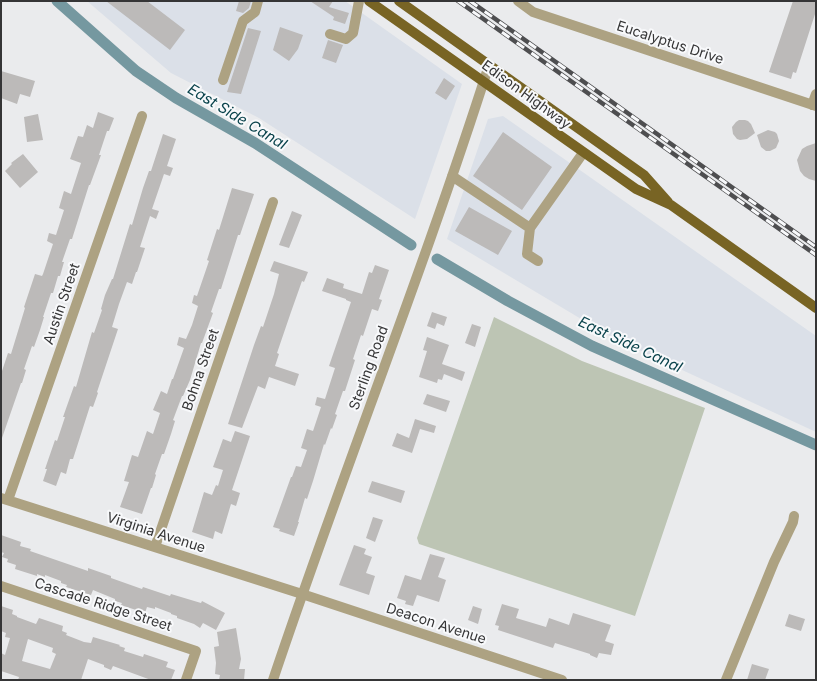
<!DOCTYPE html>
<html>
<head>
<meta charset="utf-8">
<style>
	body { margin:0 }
	#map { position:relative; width:817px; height:681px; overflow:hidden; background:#eaebed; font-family:Inter,sans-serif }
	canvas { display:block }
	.frame { position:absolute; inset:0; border:2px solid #353536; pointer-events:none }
</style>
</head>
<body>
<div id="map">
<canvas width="817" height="681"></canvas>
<div class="frame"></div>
</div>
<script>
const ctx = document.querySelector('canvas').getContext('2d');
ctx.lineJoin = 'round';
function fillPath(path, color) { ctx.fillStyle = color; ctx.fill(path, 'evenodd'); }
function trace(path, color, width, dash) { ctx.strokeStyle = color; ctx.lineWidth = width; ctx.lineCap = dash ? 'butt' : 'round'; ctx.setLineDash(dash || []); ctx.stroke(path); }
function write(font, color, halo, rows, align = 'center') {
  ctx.font = font + ' Inter,sans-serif'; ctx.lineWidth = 4; ctx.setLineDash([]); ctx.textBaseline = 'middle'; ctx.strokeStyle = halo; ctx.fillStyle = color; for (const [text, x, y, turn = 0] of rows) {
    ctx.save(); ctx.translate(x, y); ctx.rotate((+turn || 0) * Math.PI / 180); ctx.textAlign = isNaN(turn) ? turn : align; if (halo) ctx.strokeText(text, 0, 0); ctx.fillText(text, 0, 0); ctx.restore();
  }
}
const built = new Path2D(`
	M 87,1 L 345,1 L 462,84 L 415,219 L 259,118 L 171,73 Z
	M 503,116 L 816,336 L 816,432 L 613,338 L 447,239 L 488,119 Z`);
const green = new Path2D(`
	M 494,317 L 582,361 L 705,408 L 635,616 L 419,544 L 417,538 Z`);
const canal = new Path2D(`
	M 57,1 L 136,71 L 176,98 L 255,143 L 411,245
	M 437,259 L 508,301 L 592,346 L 816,445`);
const building = new Path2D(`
	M 106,1 L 147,1 L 185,30 L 170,50 Z
	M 239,1 L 251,1 L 249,8 L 243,13 L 236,11 Z
	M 310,1 L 333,1 L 329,7 L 349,13 L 345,24 L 333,20 L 334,17 Z
	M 793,1 L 816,1 L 816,11 L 796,73 L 793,72 L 791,79 L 769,72 Z
	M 280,27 L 303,35 L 298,49 L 289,61 L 273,50 Z
	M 248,28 L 261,31 L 241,94 L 227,92 Z
	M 328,40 L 343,45 L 336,63 L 322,58 Z
	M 1,71 L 35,81 L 30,97 L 20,94 L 17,104 L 1,98 Z
	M 444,78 L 455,86 L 446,100 L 435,93 Z
	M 98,112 L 114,118 L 109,131 L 107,131 L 99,155 L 101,155 L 90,185 L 89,185 L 72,239 L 70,239 L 62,262 L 64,262 L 60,276 L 58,276 L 53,293 L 51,293 L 43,317 L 44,317 L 40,330 L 34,347 L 32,346 L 24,369 L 26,370 L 22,383 L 21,383 L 2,438 L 1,437 L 1,374 L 8,353 L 11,354 L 25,308 L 24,307 L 35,274 L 42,276 L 43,274 L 53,244 L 47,241 L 49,233 L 56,235 L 64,210 L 59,208 L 64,191 L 71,194 L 81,163 L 70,159 L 78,136 L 83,137 L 87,125 L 93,128 Z
	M 38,114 L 43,140 L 27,142 L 24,117 Z
	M 739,120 L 745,120 L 748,121 L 751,124 L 755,133 L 747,139 L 740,140 L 737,139 L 733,134 L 732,127 L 736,122 Z
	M 768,130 L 775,132 L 777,134 L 779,141 L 776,148 L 770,151 L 766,151 L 761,147 L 757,135 Z
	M 503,132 L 552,167 L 522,210 L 473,176 Z
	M 163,134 L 176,139 L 167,166 L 173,168 L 170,176 L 164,174 L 152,209 L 159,211 L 156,219 L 150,216 L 140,247 L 145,248 L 137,272 L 136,272 L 132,284 L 127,282 L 119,304 L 112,327 L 118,329 L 97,392 L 98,393 L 93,407 L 90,406 L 73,459 L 70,459 L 66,474 L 61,472 L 56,486 L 43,481 L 47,469 L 45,469 L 55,440 L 57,441 L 65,417 L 63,417 L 74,386 L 76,387 L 92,332 L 94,333 L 102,310 L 101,309 L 105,295 L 112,279 L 113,279 L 130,224 L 132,225 L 143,188 L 149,171 L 151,171 Z
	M 816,143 L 816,181 L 809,179 L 804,176 L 800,171 L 797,160 L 802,149 L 807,146 Z
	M 23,154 L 38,172 L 20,188 L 5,171 L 12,164 L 11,163 Z
	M 232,188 L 254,194 L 240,235 L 238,235 L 221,289 L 219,289 L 211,312 L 213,313 L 202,343 L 201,343 L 190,380 L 183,396 L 182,396 L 173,420 L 175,421 L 171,434 L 164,454 L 162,454 L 155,474 L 156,475 L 152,488 L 151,488 L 142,514 L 120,507 L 129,482 L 124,481 L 132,455 L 138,457 L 147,431 L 153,434 L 160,413 L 153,410 L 161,391 L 167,394 L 172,379 L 173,379 L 184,348 L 177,345 L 179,337 L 186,339 L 192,325 L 198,306 L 192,303 L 194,295 L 197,296 L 209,261 L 207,260 L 217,229 L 219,230 Z
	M 469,207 L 512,231 L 498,255 L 455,231 Z
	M 292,211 L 302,215 L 289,248 L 279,245 Z
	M 274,261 L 308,272 L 304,282 L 302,281 L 291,312 L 277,353 L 279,354 L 275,366 L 299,374 L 295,386 L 269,377 L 265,389 L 258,386 L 242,428 L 228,424 L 254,345 L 261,326 L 263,327 L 274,294 L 279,274 L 270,271 Z
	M 375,265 L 389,270 L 379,299 L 382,300 L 378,311 L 372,309 L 363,336 L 361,335 L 353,359 L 355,360 L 345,391 L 343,391 L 335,414 L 337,415 L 332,429 L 331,428 L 325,445 L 324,444 L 313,481 L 307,499 L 305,498 L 298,522 L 299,522 L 294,536 L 279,531 L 280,529 L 273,527 L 291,477 L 292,477 L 296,466 L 301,467 L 307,450 L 301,448 L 307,429 L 313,431 L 321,407 L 315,405 L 317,397 L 325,399 L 335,368 L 329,366 L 351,302 L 346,300 L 346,299 L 322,291 L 327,278 L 344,284 L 343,288 L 362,294 L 369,272 L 372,273 Z
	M 432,312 L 447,317 L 444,326 L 437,323 L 435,329 L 427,326 Z
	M 472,324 L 481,327 L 475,347 L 465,343 Z
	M 427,337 L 449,345 L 442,364 L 465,372 L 462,381 L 444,374 L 442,380 L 438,379 L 437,383 L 419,377 L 427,351 L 423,350 Z
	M 427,394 L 450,401 L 446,412 L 423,404 Z
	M 415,419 L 436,426 L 434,433 L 420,429 L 412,453 L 392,446 L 397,433 L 409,438 Z
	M 235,431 L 250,436 L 232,490 L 240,493 L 236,506 L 231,504 L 222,534 L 215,531 L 213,539 L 192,532 L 204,492 L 212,495 L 216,485 L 218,486 L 223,470 L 213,467 L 223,439 L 231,442 Z
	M 372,481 L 405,491 L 401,503 L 368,492 Z
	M 373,517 L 383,520 L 375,542 L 366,538 Z
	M 1,535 L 21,542 L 20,546 L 31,549 L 30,551 L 88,571 L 88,568 L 111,576 L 111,578 L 142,589 L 143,587 L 170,596 L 171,594 L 201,603 L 202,601 L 225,613 L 216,630 L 203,623 L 200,628 L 194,624 L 177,618 L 177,616 L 171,614 L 171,613 L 155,607 L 155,609 L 147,607 L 145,613 L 121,605 L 122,603 L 115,601 L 115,599 L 93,590 L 91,595 L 66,587 L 67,585 L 61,583 L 61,581 L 45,575 L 45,577 L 37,574 L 37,576 L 15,569 L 16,565 L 7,562 L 8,559 L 2,557 L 4,553 L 1,552 Z
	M 354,545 L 366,549 L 364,554 L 372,557 L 366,573 L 375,576 L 369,595 L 339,585 Z
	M 430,554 L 445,558 L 438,577 L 446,580 L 439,602 L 417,595 L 413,606 L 405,604 L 406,601 L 397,598 L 405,575 L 421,580 Z
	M 502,604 L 519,609 L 516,618 L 546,627 L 549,618 L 569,625 L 573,613 L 611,625 L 605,641 L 614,644 L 611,655 L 599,653 L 597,658 L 590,655 L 590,654 L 555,643 L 553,648 L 498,630 L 499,626 L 495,625 Z
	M 1,606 L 13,610 L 12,614 L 17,616 L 17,617 L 36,624 L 39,618 L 63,626 L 62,631 L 67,633 L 66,635 L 84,642 L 91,643 L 93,637 L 120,645 L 119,646 L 125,648 L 124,651 L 143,657 L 144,654 L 168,662 L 166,667 L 175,670 L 171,680 L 151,680 L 113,666 L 111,670 L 104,667 L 104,665 L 88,659 L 81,680 L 18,680 L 19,677 L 1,671 L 1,653 L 5,655 L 10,638 L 5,637 L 6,633 L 1,631 ZM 28,639 L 53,648 L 52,652 L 56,654 L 50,669 L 22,661 Z
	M 473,606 L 482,609 L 478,624 L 468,620 Z
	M 789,614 L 805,619 L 801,631 L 785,626 Z
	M 236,628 L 241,659 L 239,669 L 245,669 L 244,680 L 219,680 L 220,675 L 215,674 L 216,663 L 214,647 L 219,646 L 217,632 Z
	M 752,664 L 769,669 L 765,680 L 747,680 Z`);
const minor = new Path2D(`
	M 518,1 L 533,12 L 816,106
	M 330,34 L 346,39 L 353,33 L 359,1
	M 223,80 L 243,21 L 255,12 L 258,1
	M 812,105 L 816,94
	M 452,176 L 530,228
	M 538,261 L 527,254 L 530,228 L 583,153
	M 1,498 L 302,594 L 562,680
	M 8,500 L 142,116
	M 155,547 L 273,202
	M 1,586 L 196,651 L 186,680
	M 273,680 C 342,474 423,272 489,65
	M 726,680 L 774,562 L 793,522 L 794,516`);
const major = new Path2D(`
	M 369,1 L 636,189 L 671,205 L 816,308
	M 399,1 L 644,175 L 668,202`);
const rail = new Path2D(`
	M 458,1 L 816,255
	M 470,1 L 816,247`);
const streetNames = [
	["Eucalyptus Drive",670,43,18],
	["Edison Highway",526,95,36],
	["Austin Street",62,304,-71],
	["Sterling Road",369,368,-70],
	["Bohna Street",201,370,-71],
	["Virginia Avenue",156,533,18],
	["Cascade Ridge Street",103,605,18],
	["Deacon Avenue",436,624,18]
];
const waterNames = [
	["East Side Canal",237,117,31],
	["East Side Canal",630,345,25]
];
fillPath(built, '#dbe0e8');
fillPath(green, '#bdc5b4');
trace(canal, '#7598a0', 11);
fillPath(building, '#bcbab9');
trace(minor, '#ada282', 10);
trace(major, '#786424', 10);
trace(rail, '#4e4e50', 4.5);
trace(rail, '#f8f9fb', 3, [9]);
write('14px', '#353536', '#f8f9fb', streetNames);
write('italic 15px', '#0a434c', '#f8f9fb', waterNames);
</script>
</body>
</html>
